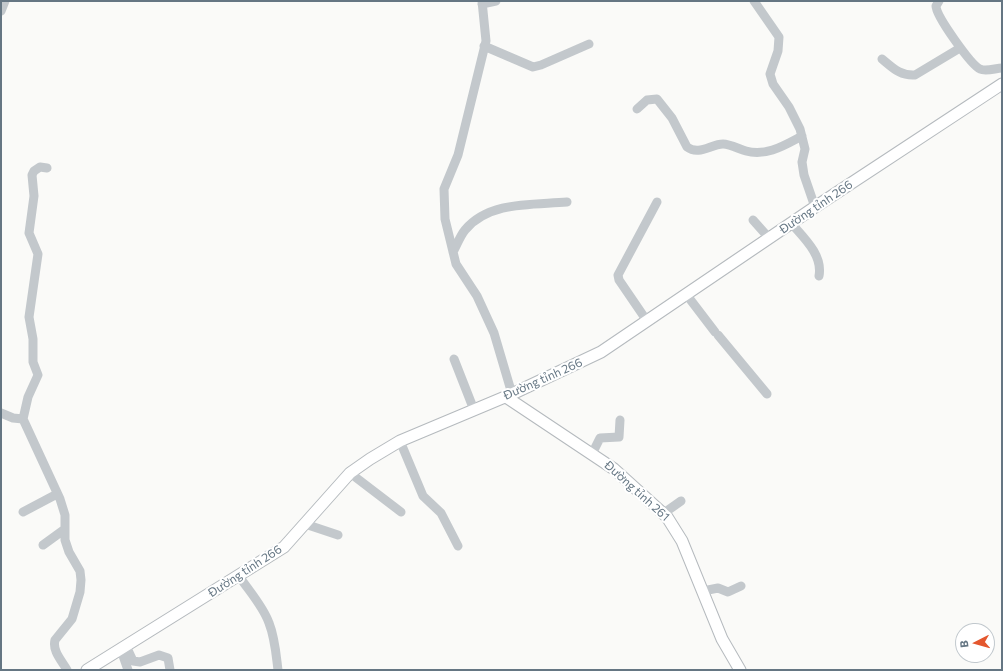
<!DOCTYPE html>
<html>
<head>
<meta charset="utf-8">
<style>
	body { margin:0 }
	#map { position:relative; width:1003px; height:671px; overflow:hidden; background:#fafaf8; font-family:Commissioner,sans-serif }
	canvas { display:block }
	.frame { position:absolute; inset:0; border:2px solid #657683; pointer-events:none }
	.north { position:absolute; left:955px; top:623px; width:40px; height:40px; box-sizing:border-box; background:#fff; border:1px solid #c1c8cd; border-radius:50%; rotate:264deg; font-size:11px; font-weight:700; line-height:16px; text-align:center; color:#657683 }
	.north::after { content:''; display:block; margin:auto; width:14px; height:18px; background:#e4572e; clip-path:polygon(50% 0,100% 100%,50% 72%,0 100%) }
</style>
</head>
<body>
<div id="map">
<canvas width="1003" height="671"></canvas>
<div class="frame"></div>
<div class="north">B</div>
</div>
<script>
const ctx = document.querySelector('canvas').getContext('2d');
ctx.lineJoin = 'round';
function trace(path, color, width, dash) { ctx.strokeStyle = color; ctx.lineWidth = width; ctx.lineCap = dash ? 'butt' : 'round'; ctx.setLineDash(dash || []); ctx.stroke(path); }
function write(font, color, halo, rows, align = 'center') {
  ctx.font = font + ' Commissioner,sans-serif'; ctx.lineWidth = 4; ctx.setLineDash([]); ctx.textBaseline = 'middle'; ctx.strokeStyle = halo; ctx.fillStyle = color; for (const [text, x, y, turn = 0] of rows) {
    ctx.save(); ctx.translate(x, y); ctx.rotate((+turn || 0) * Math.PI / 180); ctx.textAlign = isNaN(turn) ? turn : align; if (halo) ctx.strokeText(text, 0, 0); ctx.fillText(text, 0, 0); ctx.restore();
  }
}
const minor = new Path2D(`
	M 482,1 L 486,41 L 458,155 L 444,189 L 445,219 L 456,264 L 477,296 L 494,333 L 512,394
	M 754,1 L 779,37 L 778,51 L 770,74 L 773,84 L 789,107 L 800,129 L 805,149 L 802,162 L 804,175 L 815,207
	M 939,1 L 936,6 C 936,16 971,65 980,69 C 986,72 996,68 1002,68
	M 482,4 L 496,1
	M 1,11 L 5,1
	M 484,46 L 533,67 L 541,65 L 589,44
	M 882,59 C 893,68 900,76 915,75 L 960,48
	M 637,109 L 647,100 L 657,99 L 672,118 L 687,147 C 699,156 711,144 723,144 C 730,144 739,149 746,151 C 766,157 785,145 802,136
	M 47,168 L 40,167 L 34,171 L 32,175 L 34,196 L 29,233 L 38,254 L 29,317 L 33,339 L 33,362 L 38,375 L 28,397 L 23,419 L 60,499 L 65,515 L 65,540 L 69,552 L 80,571 L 81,580 L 80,592 L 72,619 L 55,640 C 52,651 62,661 67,670
	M 753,220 L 769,238
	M 791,223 C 804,238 823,255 819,276
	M 453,252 C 457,245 460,236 465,230 C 489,201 533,205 567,202
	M 686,294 L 715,332
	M 647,321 L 619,280 L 618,275 L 657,202
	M 718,335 L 767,394
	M 454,359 L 474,410
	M 1,413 L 13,418 L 23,419
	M 400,441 L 423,496 L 441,513 L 458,546
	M 592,454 L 600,438 L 619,437 L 620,420
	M 350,473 L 401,512
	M 23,512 L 57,494
	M 664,513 L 681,501
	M 305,524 L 338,535
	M 43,545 L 65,529
	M 239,576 C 249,591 263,606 269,623 C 275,638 276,654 278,670
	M 703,591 L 718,588 L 728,592 L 741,586
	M 126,646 L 133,661 L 140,662 L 159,655 L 168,658 L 170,670
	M 121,650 L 128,670`);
const major = new Path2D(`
	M 506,397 L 614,469 L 667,517 L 682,541 L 722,639 L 740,670
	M 87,670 L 284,547 L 350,473 L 370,459 L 400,441 L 512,394 L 601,352 L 815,207 L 1002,84`);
const streetNames = [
	["Đường tỉnh 266",816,207,-34],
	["Đường tỉnh 266",543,379,-24],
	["Đường tỉnh 261",637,491,42],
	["Đường tỉnh 266",245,571,-33]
];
trace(major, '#b5babe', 13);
trace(minor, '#c3c8cc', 9);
trace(major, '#fff', 11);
write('12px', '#657683', '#fff', streetNames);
</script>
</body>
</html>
